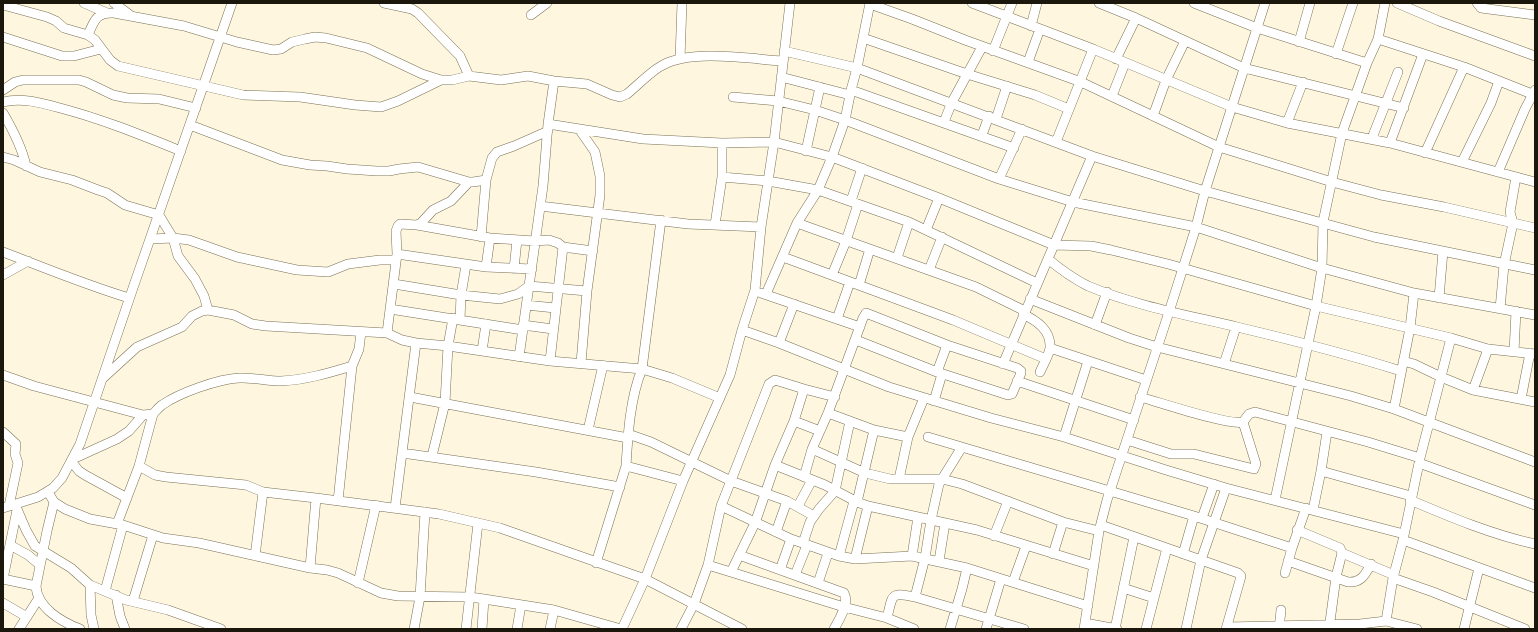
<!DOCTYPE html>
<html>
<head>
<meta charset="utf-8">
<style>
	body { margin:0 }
	#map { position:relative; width:1538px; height:632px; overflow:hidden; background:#fef6de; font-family:"IBM Plex Sans",sans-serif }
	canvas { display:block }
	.frame { position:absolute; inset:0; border:4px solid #1b170d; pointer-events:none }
</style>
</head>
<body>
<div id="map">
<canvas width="1538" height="632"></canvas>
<div class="frame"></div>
</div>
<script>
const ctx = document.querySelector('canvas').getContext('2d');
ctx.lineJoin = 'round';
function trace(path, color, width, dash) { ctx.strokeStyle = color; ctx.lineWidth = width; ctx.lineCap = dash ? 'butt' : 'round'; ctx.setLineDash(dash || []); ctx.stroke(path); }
const minor = new Path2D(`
	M 84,3 L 107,13
	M 114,3 L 130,15
	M 384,3 L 412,9 L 418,13 L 460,56 L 469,76
	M 972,3 L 1093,49 L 1232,107 L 1287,123 L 1390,143 L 1535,182
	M 1099,3 L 1136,18 L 1244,68 L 1404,108
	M 1194,3 L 1257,28 L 1367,63
	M 1397,3 L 1439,21 L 1535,56
	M 1477,3 L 1481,8 L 1535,15
	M 870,4 L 912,19 L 965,40 L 1081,82 L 1219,147 L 1332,182 L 1381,195 L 1444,207 L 1535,228
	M 3,5 L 47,17 L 56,21 L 64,28 L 88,35 L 95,40 L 110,60 L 118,66 L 243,95 L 300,97 L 355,105 L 381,107 L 398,101 L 441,80
	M 531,15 L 547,3
	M 1031,26 L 1037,3
	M 88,35 C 94,21 96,12 114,13 L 184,26 L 237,42 L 273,50 L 281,49 L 292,42 L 305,39 L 315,37 L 326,38 L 367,48 L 422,74 L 441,80 L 452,80 L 469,76 L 501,80 L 528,76 L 554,81 L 587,84 L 612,95 L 620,97 L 627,94 C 637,86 652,70 663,65 C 693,49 750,59 783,61
	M 3,37 L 62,56 L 74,56 L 101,49
	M 863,38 L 967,74 L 1035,95 L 1069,109
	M 1378,39 L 1464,67 L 1532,94
	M 1299,42 L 1310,3
	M 784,51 L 857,68 L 1092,156 L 1205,191 L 1374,237 L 1535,270
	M 993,51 L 1012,3
	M 1336,54 L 1353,3
	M 680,59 L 682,3
	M 1116,59 L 1136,18
	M 1028,62 L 1040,29
	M 781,77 L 850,95
	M 3,90 L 15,82 L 23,80 L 79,80 L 86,82 L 113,95 L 127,98 L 159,99 L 196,108
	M 851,90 L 1014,148
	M 1112,96 L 1125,63
	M 733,97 L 778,101 L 815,110 L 845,120 L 999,179 L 1073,202 L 1196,227 L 1322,268 L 1414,293 L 1535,315
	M 3,102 C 21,97 42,103 60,108 C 102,119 141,135 181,151
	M 3,113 C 13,130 22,147 26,166
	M 1153,116 L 1166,80 L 1185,41
	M 996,119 L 1007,86
	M 944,122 L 952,102 L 982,47
	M 1287,123 L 1303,82
	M 548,124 L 643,139 L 722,143 L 774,142 L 832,157 L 939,198 L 1054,245 L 1091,246 L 1111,250 L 1168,264 L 1316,306 L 1451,338 L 1488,349 L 1535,354
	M 190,125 L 282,160 L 310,165 L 327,166 L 347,169 L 377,171 L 389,171 L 399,169 L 418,167 L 469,182
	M 579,129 L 595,152 L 600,176 L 600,195 L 587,291 L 581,363
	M 982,135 L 989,116
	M 1372,138 L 1398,72
	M 1056,142 L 1093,49
	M 722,143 L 722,177
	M 1390,143 L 1423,54
	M 806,151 L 820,87
	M 1425,153 L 1464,67
	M 3,157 L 14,160 L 40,172 L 72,180 L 98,190 L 107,193 L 125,205 L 159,215 L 173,238 L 178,256 L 195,279 L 204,296 L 208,310
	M 1462,162 L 1491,103 L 1499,81
	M 1498,172 L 1525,109 L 1535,90
	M 999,179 L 1022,129
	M 851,201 L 862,168
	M 540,206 L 688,224 L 761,227
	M 797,223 L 976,287 L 1025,311
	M 417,225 L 421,223 L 433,210 L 451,201 L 469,182 L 473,182 L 486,180
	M 715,225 L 722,177 L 768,181 L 818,190 L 909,222 L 1037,283
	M 926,230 L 939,198
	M 481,237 L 486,180 L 492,158 L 497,152 L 514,146 L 548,131
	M 151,239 L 173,238 L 189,240 L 237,257 L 297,270 L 328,272 L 348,264 L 380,260 L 396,260
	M 3,252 C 45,268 86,285 129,298
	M 397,254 L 486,267 L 532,269
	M 783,257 L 953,320 L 1046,359
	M 897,258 L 909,222
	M 1048,259 C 1060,269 1074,279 1088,286 C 1136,306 1187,315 1237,327 C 1292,340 1347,354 1401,371
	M 486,267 L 490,238
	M 514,269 L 517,240
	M 929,270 L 942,237
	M 3,275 L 28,261
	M 832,275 L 846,241 L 858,204
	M 394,284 L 461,295 L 500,299 L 518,294 L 529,286 L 587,291
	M 859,285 L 870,249
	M 761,293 L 860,327
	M 766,294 L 797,223 L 818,190 L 832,157 L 845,120 L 851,90 L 857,68 L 870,3
	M 1439,298 L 1443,251
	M 1030,299 L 1129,338 L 1157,347 L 1351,396 L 1394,409 L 1535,462
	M 526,305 L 555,308
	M 390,309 L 523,330
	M 1500,309 L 1504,265 L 1513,223 L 1510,212 L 1516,177
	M 1023,314 C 1037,321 1051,330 1050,348 C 1049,355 1043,365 1040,372
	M 837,319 L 850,282
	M 460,320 L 461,295 L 466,265
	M 523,325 L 553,329
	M 1095,325 L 1107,292
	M 742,330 L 779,343 L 889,387 L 991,418 L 1064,437 L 1166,470 L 1226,488 L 1404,534
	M 387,333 L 397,254 L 396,231 L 398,226 L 400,224 L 417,225 L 490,238 L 535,241 L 549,240 L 558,243 L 563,247 L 593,251
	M 779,343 L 794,304
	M 1050,348 L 1146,380
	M 482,351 L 486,324
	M 1514,352 L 1516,311
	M 519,357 L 543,186 L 548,124 L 554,81
	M 550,361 L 563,247
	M 1403,361 L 1414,364 L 1441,377 L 1473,390 L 1535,402
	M 1003,364 L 1092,156
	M 1224,364 L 1236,327
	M 937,372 L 947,345
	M 3,375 L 34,386 L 143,415
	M 102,379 L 137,347 L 182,327 L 192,316 L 202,311 L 208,310 L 234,315 L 252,324 L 266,326 L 387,333 L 402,340 L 416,343 L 448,346 L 550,361 L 642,369 L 672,378 L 720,398
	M 1017,381 L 1134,420
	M 1473,390 L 1488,349
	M 410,397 L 628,438
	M 1140,397 C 1159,402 1229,426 1243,422
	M 1521,399 L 1530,353
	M 934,401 L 942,374
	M 1394,409 L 1410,328 L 1414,293
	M 828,413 L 874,430 L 908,437 L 924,398
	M 794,421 L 820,431
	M 588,430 L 603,365
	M 3,432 L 16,444 L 15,454 L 18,463 L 9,506
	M 628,434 L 651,442 L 731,481 L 787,501 L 814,516
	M 928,437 L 1194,516
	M 1064,437 L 1088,361
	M 1127,440 L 1171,454 L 1194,454 L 1254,469 L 1256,464 L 1243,422 L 1249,414 L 1255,412 L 1368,442 L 1420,458
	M 812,449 L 865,473 L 890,479 L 942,479 L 962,484 L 1063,522 L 1099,531
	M 402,453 L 536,472 L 620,487
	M 432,456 L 445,403 L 448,346 L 453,318
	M 73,459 L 117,439 L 129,431 L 143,415 L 153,414 C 156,411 159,407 162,405 C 179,393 218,379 239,378 C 253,377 267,381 281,381 C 305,380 329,373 352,366
	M 71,461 L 79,471 L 85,475 L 127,498
	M 1419,463 L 1535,505
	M 775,465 L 825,485 L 857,502 L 868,506 L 977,530 L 1094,566
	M 139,466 L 155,475 L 166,477 L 246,485 L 263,492 L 316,498 L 439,514 L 500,528 L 645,579 L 742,629
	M 626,466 C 628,434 630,398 642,369 L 661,220
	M 1321,471 L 1411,496
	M 804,477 L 812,449 L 828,413 L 863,318 L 866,313 L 947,345 L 1017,368 L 1021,371 L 1021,373 L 1012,394 L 1008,395 L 937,372 L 856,340
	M 899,479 L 908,437
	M 48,492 L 54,502 L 65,509 L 90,519 L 123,525 L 163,538 L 199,543 L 310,568 L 327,570 L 338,573 L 381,593 L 398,596 L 470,597 L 484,599 L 554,610 L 621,629
	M 1275,500 L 1316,306 L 1322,268 L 1323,222 L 1342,133 L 1367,63 L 1378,39 L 1385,3
	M 1410,500 C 1450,517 1493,535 1535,544
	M 338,501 L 352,366 L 359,349 L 361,332
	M 54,502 L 47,531 L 36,586 C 37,608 62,622 80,629
	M 857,502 L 874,430
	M 721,506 L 791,539 L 839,556 L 855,559 L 912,556 L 967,568 L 1088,606
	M 798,506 L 812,480
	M 3,508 L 38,497 L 53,488 L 62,478 L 80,444 L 134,285 L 232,3
	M 395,508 L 416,343
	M 17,509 L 26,530 L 35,546 L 71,568 L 90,585 L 126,600 L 168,610 L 221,629
	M 1313,510 L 1321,471 L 1327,432
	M 1202,518 L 1214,484
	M 117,524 L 139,466 L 153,414
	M 1101,525 L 1238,573 L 1241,576 L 1240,580 L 1226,629
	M 1297,530 L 1340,548 L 1342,553 L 1394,575
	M 776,532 L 787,501
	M 994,536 L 1008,501
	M 1403,540 L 1535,588
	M 803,543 L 810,522 L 819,509 L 835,491 L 850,421
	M 10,545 L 28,555 L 40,565
	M 1053,554 L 1063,522
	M 1183,554 L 1194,516 L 1292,548
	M 739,555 L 844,593 C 850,603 839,620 834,629
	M 255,556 L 263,492
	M 839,556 L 854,501
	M 912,556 L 918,517
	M 855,559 L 868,506
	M 939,561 L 945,523
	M 1288,561 L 1348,582 C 1361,583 1365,575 1371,564
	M 596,563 L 626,466 L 683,481
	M 708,565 L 844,607 L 887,618 L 914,629
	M 310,568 L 316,498
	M 780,570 L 791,539
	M 731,572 L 755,523 L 775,465 L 794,421 L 804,389
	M 1285,573 L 1292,548 L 1306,508
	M 795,575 L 807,545
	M 1393,578 L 1433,592 L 1525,629
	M 3,579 L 17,510
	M 3,579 L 36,586
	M 1013,582 L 1026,546
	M 358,583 L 376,505
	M 818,583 L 828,553
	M 90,585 L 91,615 L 94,629
	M 1123,588 L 1154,598
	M 105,591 L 123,525
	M 116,595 L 120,616 L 125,629
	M 915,597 L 925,558 L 931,520 L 939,484 L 962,447
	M 133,601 L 153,535
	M 3,603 L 27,617
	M 887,618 C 893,594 890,592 915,597 L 1024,629
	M 1386,621 L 1393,578 L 1403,540 L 1420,458 L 1451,338
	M 1085,623 L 1117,629
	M 1227,627 L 1360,624 L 1386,621 L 1417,629
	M 19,629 L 39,598
	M 414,629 L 420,597 L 425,512
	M 466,629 L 478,523
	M 482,629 L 484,599
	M 517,629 L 521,605
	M 550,629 L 554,610
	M 622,629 L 645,579 L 683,481 L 730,375 L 742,330 L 755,290 L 761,227 L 774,142 L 790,3
	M 681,629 L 694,604 L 708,565 L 721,506 L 769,384 L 775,380 L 804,389 L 835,397
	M 950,629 L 962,589 L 967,568
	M 986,629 L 1001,579
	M 1084,629 L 1099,531 L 1107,500 L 1169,312 L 1196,227 L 1205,191 L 1265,3
	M 1115,629 L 1134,537
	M 1146,629 L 1167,548
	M 1186,629 L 1201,560 L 1226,488
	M 1279,629 L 1281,610
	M 1329,629 L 1336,577 L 1342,553
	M 1464,629 L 1479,568`);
trace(minor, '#797055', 10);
trace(minor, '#fff', 9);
</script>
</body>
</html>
